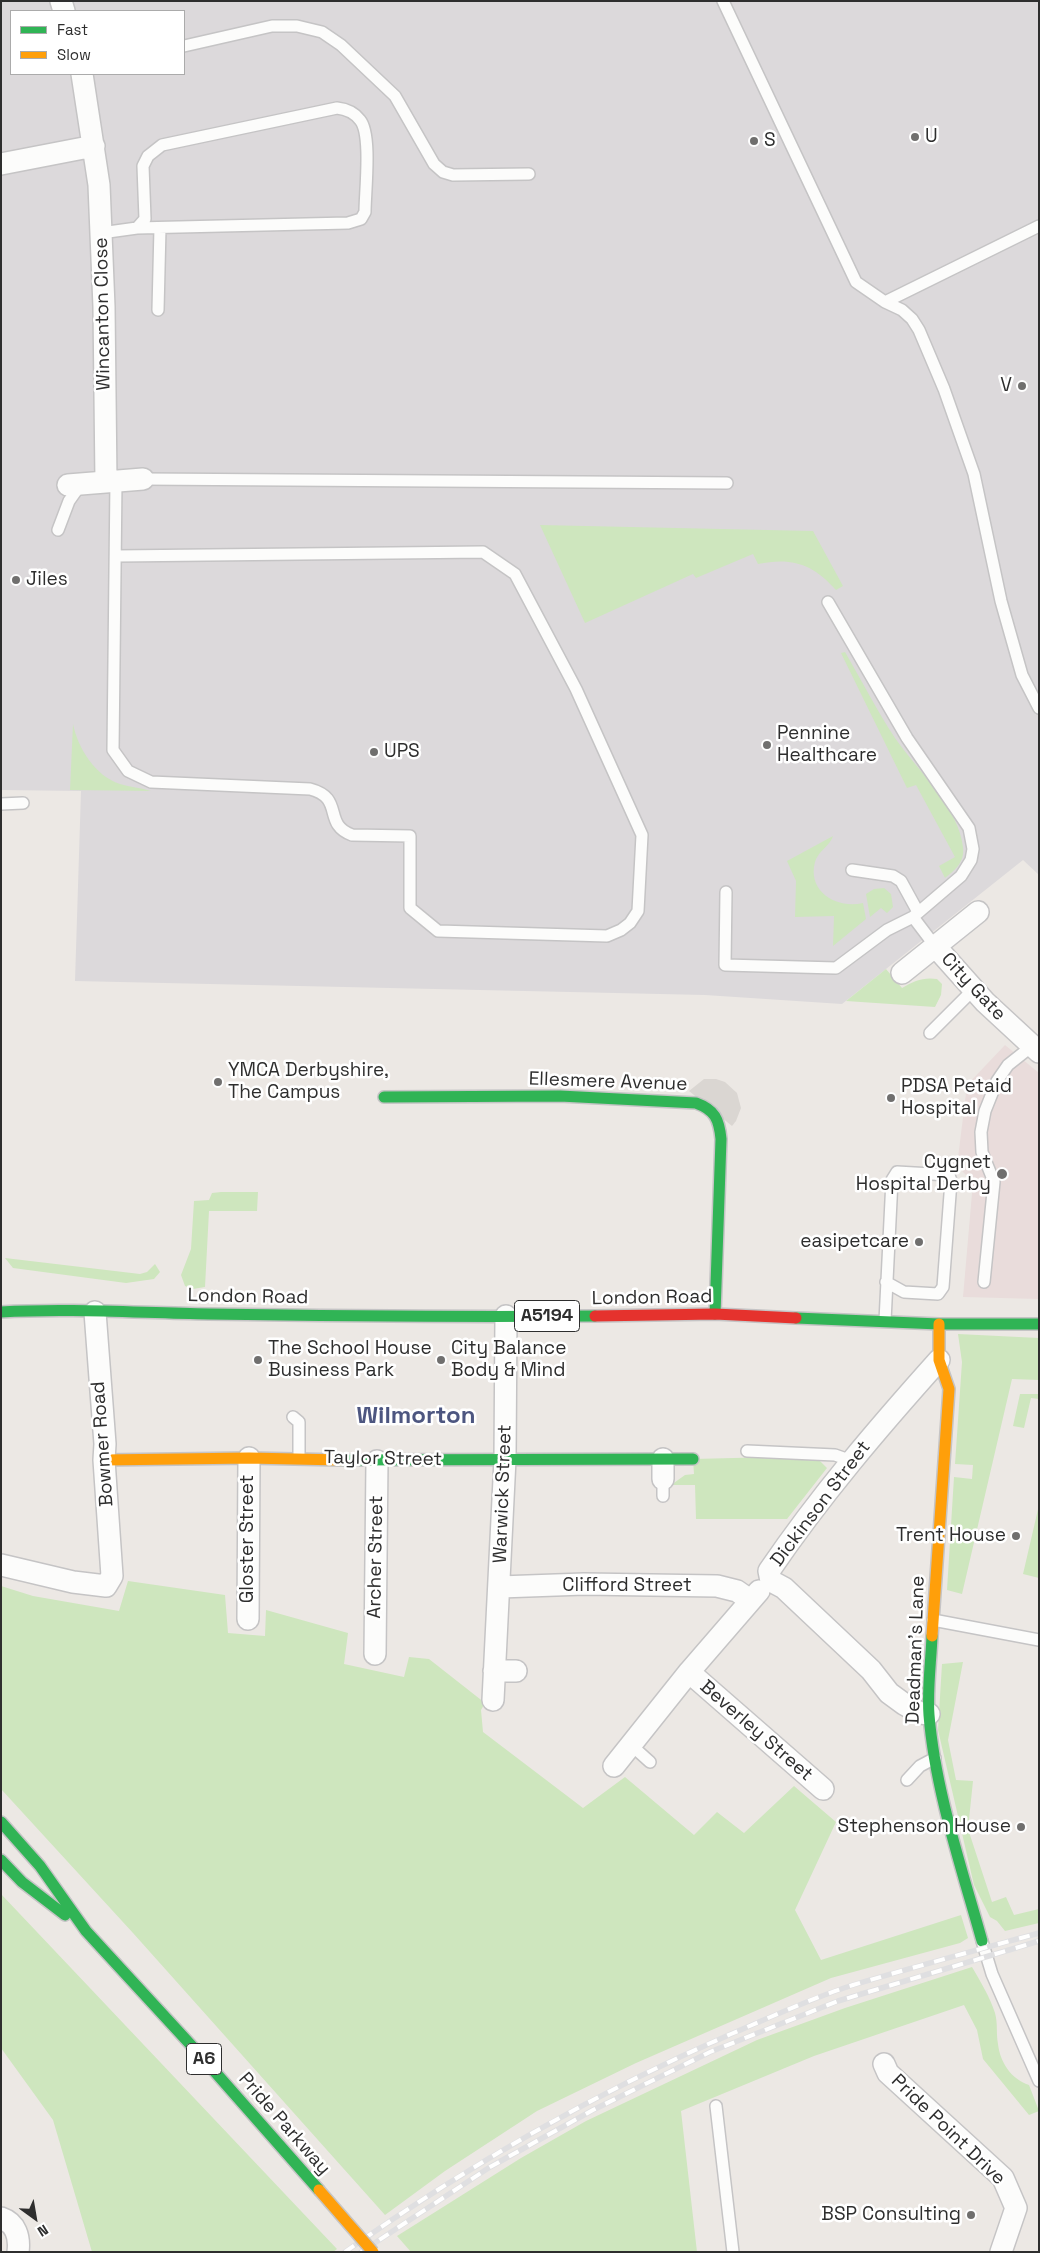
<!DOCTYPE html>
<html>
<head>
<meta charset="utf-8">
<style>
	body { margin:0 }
	#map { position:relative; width:1040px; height:2253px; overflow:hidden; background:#ece8e4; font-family:"Space Grotesk",sans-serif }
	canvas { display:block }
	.frame { position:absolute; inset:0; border:2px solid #2e2e2e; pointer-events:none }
	.legend { position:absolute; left:10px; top:10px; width:175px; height:65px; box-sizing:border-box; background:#fff; border:1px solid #ababab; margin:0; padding:6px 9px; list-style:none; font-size:15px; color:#2e2e2e }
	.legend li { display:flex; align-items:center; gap:10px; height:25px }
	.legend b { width:25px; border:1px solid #ababab }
	.north { position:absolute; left:10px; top:2193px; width:50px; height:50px; -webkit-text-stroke:4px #fff; paint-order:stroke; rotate:148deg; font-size:14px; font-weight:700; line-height:20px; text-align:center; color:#2e2e2e }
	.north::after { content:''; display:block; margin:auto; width:18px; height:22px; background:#2e2e2e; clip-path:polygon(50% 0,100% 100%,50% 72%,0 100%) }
</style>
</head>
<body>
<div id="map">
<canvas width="1040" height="2253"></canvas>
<div class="frame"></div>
<ul class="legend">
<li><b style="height:6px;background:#30b455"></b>Fast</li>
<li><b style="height:6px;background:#ff9f0a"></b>Slow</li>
</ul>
<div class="north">N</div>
</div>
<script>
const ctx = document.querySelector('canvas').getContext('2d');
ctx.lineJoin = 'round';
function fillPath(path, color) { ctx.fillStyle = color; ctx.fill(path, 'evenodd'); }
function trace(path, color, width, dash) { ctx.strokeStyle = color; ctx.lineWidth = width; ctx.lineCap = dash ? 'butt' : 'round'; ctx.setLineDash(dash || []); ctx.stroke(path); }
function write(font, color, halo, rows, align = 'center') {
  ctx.font = font + ' "Space Grotesk",sans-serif'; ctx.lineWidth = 5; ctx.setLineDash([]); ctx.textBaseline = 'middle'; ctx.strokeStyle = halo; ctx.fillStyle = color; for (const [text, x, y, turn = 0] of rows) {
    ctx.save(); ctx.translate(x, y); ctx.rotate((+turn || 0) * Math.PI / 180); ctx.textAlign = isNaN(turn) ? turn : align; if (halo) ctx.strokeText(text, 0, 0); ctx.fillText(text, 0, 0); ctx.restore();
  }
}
const industrial = new Path2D(`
	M 1,1 L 1039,1 L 1039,875 L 1023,860 L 842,1004 L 705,995 L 75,981 L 81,791 L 1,790 ZM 11,11 L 184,11 L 184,74 L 11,74 Z`);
const medical = new Path2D(`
	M 1005,1045 L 1039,1073 L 1039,1299 L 963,1297 L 973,1182 L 957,1166 L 967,1085 Z`);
const green = new Path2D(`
	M 540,525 L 813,531 L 843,586 L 836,590 C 813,564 792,557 758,564 L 753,554 L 696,578 L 693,574 L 585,623 Z
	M 845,652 C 862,681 877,711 895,738 C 917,770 959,808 963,847 C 965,862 955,870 945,878 L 939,866 L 955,857 L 916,785 L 907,788 L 841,653 Z
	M 73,724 C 78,748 95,776 120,784 C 130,787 141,788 151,791 L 70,790 Z
	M 833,836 C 830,846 818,851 815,862 C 807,892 837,909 863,903 L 866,919 L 833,946 L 834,916 L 795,917 L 796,881 L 787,861 Z
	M 884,888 L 891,894 L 893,907 L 887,913 L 881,908 L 870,917 L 866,894 L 874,889 Z
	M 886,969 L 902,988 C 914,981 923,977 937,979 L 942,984 L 941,995 L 935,1007 L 846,1001 Z
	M 221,1192 L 258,1192 L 257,1211 L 209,1211 L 205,1287 L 193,1289 L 185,1286 L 181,1275 L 191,1249 L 194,1201 L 209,1200 L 212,1193 Z
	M 5,1258 L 140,1274 L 147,1272 L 155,1264 L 160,1272 L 154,1279 L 126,1283 L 13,1268 Z
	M 958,1334 L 1039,1338 L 1039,1380 L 1012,1379 L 962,1594 L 947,1590 L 954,1477 L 972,1479 L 973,1465 L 955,1464 L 962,1362 Z
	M 1020,1394 L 1039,1394 L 1039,1399 L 1031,1398 L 1024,1428 L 1013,1426 Z
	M 815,1456 L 827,1468 L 787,1519 L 696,1519 L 695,1485 L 671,1485 L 685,1475 L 694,1474 L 693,1459 Z
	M 1039,1505 L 1039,1578 L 1023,1574 Z
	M 128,1581 L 225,1595 L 228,1633 L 265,1636 L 266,1610 L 348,1633 L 344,1664 L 404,1677 L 409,1657 L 429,1659 L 485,1703 L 481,1710 L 483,1732 L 583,1808 L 625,1777 L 694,1835 L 717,1812 L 744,1833 L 794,1786 L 836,1822 L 795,1910 L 821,1960 L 961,1915 L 968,1938 L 960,1943 L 831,1978 L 636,2063 L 537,2111 L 445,2171 L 385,2215 L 133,1933 L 1,1789 L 1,1586 L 33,1596 L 119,1611 Z
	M 963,1662 L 948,1740 L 956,1780 L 973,1781 L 968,1829 L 992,1902 L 1006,1897 L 1014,1915 L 1039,1909 L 1039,1923 L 1005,1931 L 997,1921 L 990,1917 L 974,1885 L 938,1730 L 942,1664 Z
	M 1,1894 L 337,2249 L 333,2252 L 92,2252 L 53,2120 L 1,2048 Z
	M 972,1967 C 980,1981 990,1997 995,2013 C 998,2024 996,2033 998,2044 C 1000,2062 1011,2079 1029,2085 L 1039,2111 L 1029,2115 L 983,2059 L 977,2030 L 964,2005 L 814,2056 L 681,2111 L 697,2252 L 411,2252 L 397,2236 L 521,2158 L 586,2121 L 757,2040 L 845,2008 Z`);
const plaza = new Path2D(`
	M 704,1079 L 716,1079 L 725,1082 L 737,1093 L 741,1108 L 736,1121 L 732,1126 L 689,1091 Z`);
const lane = new Path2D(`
	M 723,1 L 856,282 L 885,302 L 902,310 L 912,319 L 919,330 L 944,389 L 974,474 L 1001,601 L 1022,675 L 1039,708
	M 184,46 L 272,26 L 297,26 L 322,32 L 341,45 L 395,96 L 434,164 L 443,172 L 453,175 L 529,174
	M 101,233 L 137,228 L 145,219 L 143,166 L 148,156 L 162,145 L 337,108 C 346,109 354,112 360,120 C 372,134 365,192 365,212 L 361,219 L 348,223 L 137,228
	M 885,302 L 1039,226
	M 158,310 L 160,228
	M 143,479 L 727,483
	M 116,481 L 113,750 L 128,771 L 151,782 L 310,789 C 345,798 322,824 352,835 L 410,836 L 410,908 L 438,931 L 607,936 L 621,930 L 630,923 L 638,911 L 642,835 L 576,689 L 515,574 L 483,552 L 117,556
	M 58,530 L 69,501 L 81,484
	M 1,804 L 23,803
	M 852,870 L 893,876 L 901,881 L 918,912
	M 726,892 L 725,965 L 836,968 L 887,930 L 913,917 L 961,876 L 971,860 L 973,849 L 969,828 L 907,738 L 828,602
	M 913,917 L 935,946
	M 930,1033 L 974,989
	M 984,1282 L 994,1182 L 982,1152 L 981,1132 L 985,1111 L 997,1081 L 1008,1065 L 1032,1046
	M 885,1321 L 892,1180 L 897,1172 L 949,1175 L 951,1181 L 943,1287 L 938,1294 L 904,1292 L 886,1282
	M 293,1417 L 299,1422 L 299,1458
	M 747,1451 L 835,1455 L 852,1461
	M 663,1496 L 663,1479
	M 933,1620 L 1039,1640
	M 630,1744 L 650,1762
	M 907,1780 L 920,1766 L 935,1758
	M 982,1941 L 992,1974 L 1039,2081
	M 716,2106 L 733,2252`);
const street = new Path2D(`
	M 61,1 L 64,11
	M 82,74 L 99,185 L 104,307 L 106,482
	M 1,164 L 94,146
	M 68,485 L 143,479
	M 935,946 L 985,1002 L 1039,1052
	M 902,973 L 978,912
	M 663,1479 L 663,1459
	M 1,1565 L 73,1582 L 106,1586 L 112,1576 L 104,1460 L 105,1444 L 95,1312
	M 771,1581 L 769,1571 C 820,1496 879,1427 939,1360
	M 771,1581 L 784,1588 L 871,1670 L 889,1693 L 904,1704 L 920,1713 L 929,1714
	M 500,1587 L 584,1584 L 717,1586 L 737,1591 L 750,1600
	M 248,1619 L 249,1458
	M 375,1654 L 377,1461
	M 494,1671 L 516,1671
	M 689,1672 L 823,1789
	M 493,1700 L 505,1459 L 506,1316
	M 614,1766 L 689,1672 L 759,1591
	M 884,2064 L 888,2073 L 1003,2178 L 1016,2208 L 1001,2252
	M 1,2218 C 16,2223 20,2237 18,2252`);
const fast = new Path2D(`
	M 384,1097 L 560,1096 L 696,1103 C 715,1110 719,1119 721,1139 L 715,1314
	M 1,1312 C 70,1308 140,1313 209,1314 C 337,1316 466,1317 595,1316
	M 796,1318 L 939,1324 L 1039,1324
	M 341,1460 L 693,1459
	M 932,1636 C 931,1662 927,1690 929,1715 C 935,1790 962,1869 982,1941
	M 1,1822 L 40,1866 L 86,1931 L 201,2056 L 319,2190
	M 1,1860 L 22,1882 L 65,1915`);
const slow = new Path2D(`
	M 104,1460 L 249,1458 L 341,1460
	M 932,1636 L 949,1389 L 939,1360 L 939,1324`);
const jam = new Path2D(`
	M 595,1316 L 715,1314 L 796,1318`);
const rail = new Path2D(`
	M 345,2252 C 467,2166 595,2093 731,2034 C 771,2017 812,1998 853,1985 C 914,1967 977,1950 1039,1933
	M 361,2252 L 490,2167 L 593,2110 L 710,2052 L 838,2001 L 1039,1941`);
const slowBridge = new Path2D(`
	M 319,2190 L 373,2252`);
const markers = [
	[915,137,5,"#706f6e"],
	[754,141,5,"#706f6e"],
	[1022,386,5,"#706f6e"],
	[16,580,5,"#706f6e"],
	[767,745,5,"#706f6e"],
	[374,752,5,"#706f6e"],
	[218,1082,5,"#706f6e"],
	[891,1098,5,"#706f6e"],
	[1002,1174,6,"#706f6e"],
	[919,1242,5,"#706f6e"],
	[258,1360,5,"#706f6e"],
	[441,1360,5,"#706f6e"],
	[1016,1536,5,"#706f6e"],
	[1021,1827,5,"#706f6e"],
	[971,2215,5,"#706f6e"]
];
const shields = [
	[547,1316,65],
	[204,2059,35]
];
const shieldNames = [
	["A5194",547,1316],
	["A6",204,2059]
];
const poiNames = [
	["U",925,137],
	["S",764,141],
	["V",1012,386,"right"],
	["Jiles",26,580],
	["Pennine",777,734],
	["Healthcare",777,756],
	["UPS",384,752],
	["YMCA Derbyshire,",228,1071],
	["The Campus",228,1093],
	["PDSA Petaid",901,1087],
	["Hospital",901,1109],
	["Cygnet",991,1163,"right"],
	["Hospital Derby",991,1185,"right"],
	["easipetcare",909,1242,"right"],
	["The School House",268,1349],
	["Business Park",268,1371],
	["City Balance",451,1349],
	["Body & Mind",451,1371],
	["Trent House",1006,1536,"right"],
	["Stephenson House",1011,1827,"right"],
	["BSP Consulting",961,2215,"right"]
];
const streetNames = [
	["Wincanton Close",103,314,-91],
	["City Gate",973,987,47],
	["Ellesmere Avenue",608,1082,2],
	["London Road",248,1297,1],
	["London Road",652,1298,-1],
	["Bowmer Road",103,1444,-94],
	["Taylor Street",383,1459,1],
	["Warwick Street",503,1494,-88],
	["Dickinson Street",821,1504,-53],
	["Gloster Street",248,1539,-90],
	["Archer Street",376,1557,-89],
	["Clifford Street",627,1586],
	["Deadman's Lane",916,1650,-88],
	["Beverley Street",756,1731,41],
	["Pride Parkway",284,2124,49],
	["Pride Point Drive",948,2130,44]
];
const districtNames = [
	["Wilmorton",416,1416]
];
fillPath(industrial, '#dcd9db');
fillPath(medical, '#e9dcdb');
fillPath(green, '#cee6be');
fillPath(plaza, '#dad6d2');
trace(lane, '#c5c4c5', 14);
trace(street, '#c5c4c5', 24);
trace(fast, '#c5c4c5', 14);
trace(slow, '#c5c4c5', 14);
trace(jam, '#c5c4c5', 14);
trace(lane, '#fcfcfb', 11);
trace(street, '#fcfcfb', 21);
trace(fast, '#30b455', 11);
trace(slow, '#ff9f0a', 11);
trace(jam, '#e5322d', 11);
trace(rail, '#dfdfe1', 5.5);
trace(rail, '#fff', 4, [11]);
trace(slowBridge, '#c6c5c4', 14, []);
trace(slowBridge, '#ff9f0a', 11);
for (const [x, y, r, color] of markers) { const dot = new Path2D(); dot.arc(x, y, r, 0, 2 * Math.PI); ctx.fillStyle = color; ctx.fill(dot); trace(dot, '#fff', 2); }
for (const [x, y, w] of shields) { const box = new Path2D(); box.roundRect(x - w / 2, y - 15.5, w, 31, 4); ctx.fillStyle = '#fff'; ctx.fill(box); trace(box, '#2e2e2e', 1); }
write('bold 18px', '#2e2e2e', null, shieldNames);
write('19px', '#2e2e2e', '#fff', poiNames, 'left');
write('19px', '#2e2e2e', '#fff', streetNames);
write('bold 24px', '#4d5680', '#fff', districtNames);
</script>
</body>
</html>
